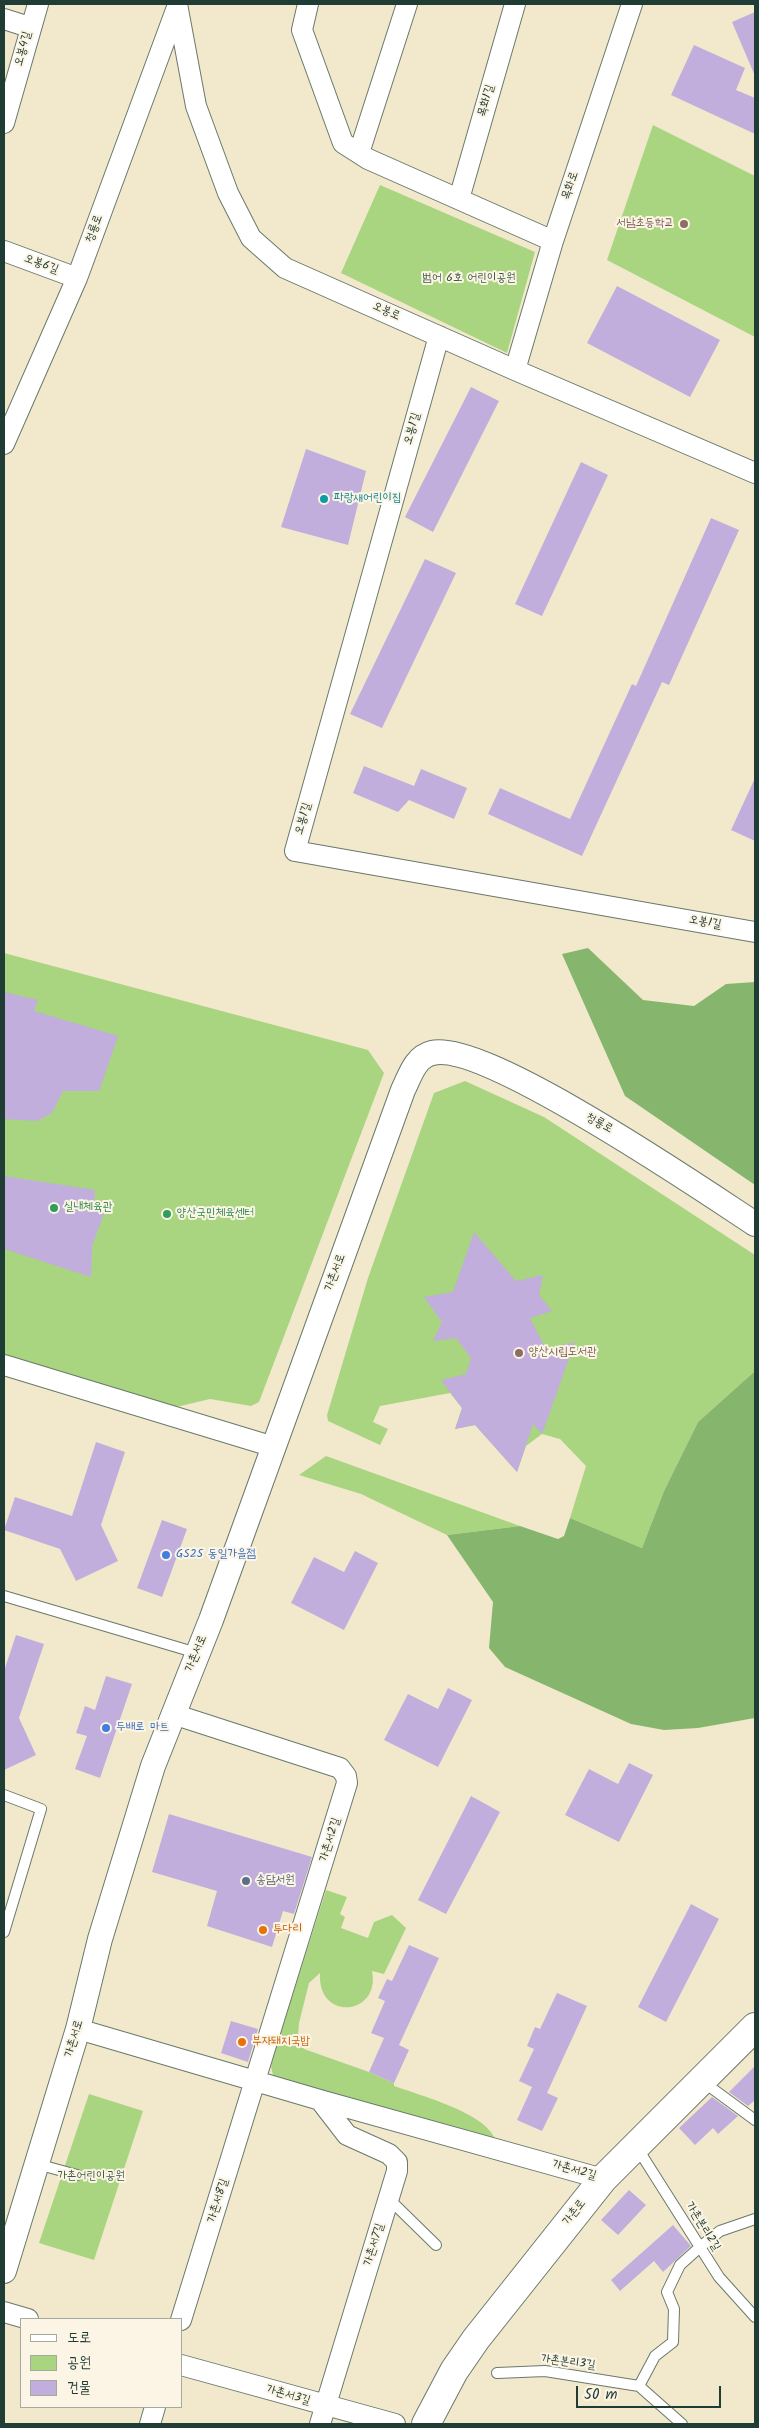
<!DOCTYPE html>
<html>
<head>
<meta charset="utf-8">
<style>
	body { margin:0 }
	#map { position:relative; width:759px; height:2428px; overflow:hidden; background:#f2e9cd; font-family:Kalam,"Poor Story",sans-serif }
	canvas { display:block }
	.frame { position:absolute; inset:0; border:5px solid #1f3d34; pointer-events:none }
	.legend { position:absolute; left:20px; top:2318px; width:162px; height:90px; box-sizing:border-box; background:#fcf5e5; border:1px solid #a4ab9e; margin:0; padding:6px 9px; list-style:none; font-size:15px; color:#1f3d34 }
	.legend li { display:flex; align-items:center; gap:10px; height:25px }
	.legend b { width:25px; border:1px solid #a4ab9e }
	.scale { position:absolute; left:576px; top:2386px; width:145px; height:22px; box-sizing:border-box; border:2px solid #1f3d34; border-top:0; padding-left:6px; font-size:15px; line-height:18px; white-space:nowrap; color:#1f3d34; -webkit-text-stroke:4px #fcf5e5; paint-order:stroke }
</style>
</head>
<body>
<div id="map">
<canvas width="759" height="2428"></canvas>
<div class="frame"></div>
<ul class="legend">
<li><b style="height:6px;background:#fff"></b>도로</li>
<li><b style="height:14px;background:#a9d480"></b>공원</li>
<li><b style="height:14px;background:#c1aedc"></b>건물</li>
</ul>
<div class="scale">50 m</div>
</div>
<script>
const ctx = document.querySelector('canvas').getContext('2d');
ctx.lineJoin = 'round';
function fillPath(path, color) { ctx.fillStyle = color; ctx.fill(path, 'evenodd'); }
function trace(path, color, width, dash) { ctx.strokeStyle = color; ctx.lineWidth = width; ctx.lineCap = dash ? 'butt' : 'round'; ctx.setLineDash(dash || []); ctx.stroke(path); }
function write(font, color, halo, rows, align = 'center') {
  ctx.font = font + ' Kalam,"Poor Story",sans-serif'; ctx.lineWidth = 4; ctx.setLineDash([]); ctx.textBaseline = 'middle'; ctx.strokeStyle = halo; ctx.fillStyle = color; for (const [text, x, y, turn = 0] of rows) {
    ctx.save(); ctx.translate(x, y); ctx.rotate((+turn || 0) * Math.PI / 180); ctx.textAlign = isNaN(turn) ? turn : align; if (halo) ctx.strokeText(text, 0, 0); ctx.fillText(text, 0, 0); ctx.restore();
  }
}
const green = new Path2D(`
	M 653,125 L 755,176 L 755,337 L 607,260 Z
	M 380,185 L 535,252 L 507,353 L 341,273 Z
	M 4,953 L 368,1050 L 384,1073 L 259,1402 L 251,1406 L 210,1399 L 172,1408 L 4,1355 Z
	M 465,1081 L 544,1117 L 755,1255 L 755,1371 L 698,1422 L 664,1491 L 642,1548 L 570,1518 L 586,1466 L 560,1439 L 542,1434 L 526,1446 L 517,1472 L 475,1425 L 455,1429 L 462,1408 L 450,1393 L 380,1406 L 373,1422 L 388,1429 L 380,1445 L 328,1421 L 327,1415 L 368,1278 L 434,1093 Z
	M 326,1456 L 520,1526 L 447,1535 L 361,1494 L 299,1475 Z
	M 326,1890 L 347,1897 L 340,1914 L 345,1917 L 341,1928 L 368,1938 L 374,1922 L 392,1915 L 406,1928 L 384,1974 L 372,1971 C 381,2016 317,2022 320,1973 L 309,1983 L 299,2023 L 298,2037 L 304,2049 L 369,2072 L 394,2083 L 394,2086 C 419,2095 486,2113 495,2139 L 280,2079 L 273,2075 L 271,2067 L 273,2057 Z
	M 89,2094 L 143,2111 L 94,2260 L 39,2243 Z`);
const forest = new Path2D(`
	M 588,948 L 643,1000 L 694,1006 L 726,984 L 755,982 L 755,1185 L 625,1096 L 562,954 Z
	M 755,1371 L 755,1718 L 698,1728 L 664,1730 L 631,1724 L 505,1667 L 489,1648 L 493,1602 L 447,1535 L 520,1526 L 558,1539 L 564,1536 L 570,1518 L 642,1548 L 664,1491 L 698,1422 Z`);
const building = new Path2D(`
	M 755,12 L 755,76 L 732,22 Z
	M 694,45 L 745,68 L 736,90 L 755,98 L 755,134 L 671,95 Z
	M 617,286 L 720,340 L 690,397 L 587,343 Z
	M 471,387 L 499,401 L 433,532 L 405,517 Z
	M 306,449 L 366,471 L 348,545 L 281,527 Z
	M 581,462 L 608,475 L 542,616 L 515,604 Z
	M 711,518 L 739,530 L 669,685 L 662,682 L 582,856 L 488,814 L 500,788 L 570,819 L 632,684 L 636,686 Z
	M 425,559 L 456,573 L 382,728 L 350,714 Z
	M 364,766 L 414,786 L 421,769 L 467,788 L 454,819 L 409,800 L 398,812 L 353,793 Z
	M 755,778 L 755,841 L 731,830 Z
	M 4,992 L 38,1000 L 34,1011 L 118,1036 L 99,1091 L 63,1091 L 52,1113 L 37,1121 L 4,1119 Z
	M 4,1176 L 95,1190 L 94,1208 L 105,1211 L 92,1246 L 91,1277 L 4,1249 Z
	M 474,1232 L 516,1281 L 543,1275 L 539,1295 L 552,1311 L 530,1318 L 546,1349 L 575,1342 L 542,1434 L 533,1424 L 517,1472 L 475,1425 L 455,1429 L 462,1408 L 441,1380 L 466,1374 L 471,1358 L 456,1338 L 433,1341 L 442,1322 L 424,1297 L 453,1292 Z
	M 96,1442 L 125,1452 L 101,1525 L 118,1561 L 76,1581 L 60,1549 L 4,1530 L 15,1497 L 72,1516 Z
	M 162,1520 L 187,1529 L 162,1597 L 137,1588 Z
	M 355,1551 L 378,1563 L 344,1630 L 291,1603 L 314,1557 L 344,1572 Z
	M 16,1635 L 44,1644 L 19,1718 L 36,1755 L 4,1770 L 4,1671 Z
	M 106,1676 L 132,1684 L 100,1778 L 75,1769 L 87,1736 L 76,1733 L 85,1706 L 95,1710 Z
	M 448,1688 L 472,1700 L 438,1767 L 384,1740 L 408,1694 L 438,1709 Z
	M 629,1763 L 653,1775 L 619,1842 L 565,1815 L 589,1769 L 618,1784 Z
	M 471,1796 L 500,1812 L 446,1914 L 418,1900 Z
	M 169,1814 L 312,1857 L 294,1914 L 283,1911 L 272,1947 L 207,1926 L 217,1891 L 152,1872 Z
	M 691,1904 L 719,1919 L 666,2022 L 638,2007 Z
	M 409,1945 L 439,1958 L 399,2045 L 409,2050 L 394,2083 L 369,2072 L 384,2038 L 371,2033 L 385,2001 L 378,1998 L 387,1979 L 392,1981 Z
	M 557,1993 L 587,2006 L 547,2093 L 558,2098 L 542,2131 L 517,2120 L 532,2087 L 519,2081 L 534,2049 L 527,2046 L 535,2027 L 540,2029 Z
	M 231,2021 L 258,2029 L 248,2062 L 221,2053 Z
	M 755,2066 L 755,2100 L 748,2106 L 729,2092 Z
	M 712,2097 L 738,2116 L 718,2134 L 713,2128 L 695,2145 L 679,2128 Z
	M 629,2190 L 646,2205 L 618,2235 L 601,2220 Z
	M 673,2225 L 691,2246 L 663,2272 L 654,2261 L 620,2291 L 611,2280 Z`);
const service = new Path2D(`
	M 4,1596 L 197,1653
	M 4,1795 L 41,1809 L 4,1932
	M 702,2081 L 755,2120
	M 636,2146 L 719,2277 L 755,2317
	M 37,2164 L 77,2175
	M 389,2199 L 436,2245
	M 497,2373 L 545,2371 L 639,2386 L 682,2424
	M 639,2386 L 655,2356 L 673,2342 L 674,2309 L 667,2292 L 680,2265 L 700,2247 L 720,2231 L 755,2219`);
const minor = new Path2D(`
	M 177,4 L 196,106 L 228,193 L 251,238 L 285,268 L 515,370 L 755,473
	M 308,4 L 302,30 L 343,143 L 368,159 L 553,241
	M 4,19 L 29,27
	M 4,123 L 38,4
	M 359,153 L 407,4
	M 459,199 L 515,4
	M 4,251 L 77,278
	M 439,336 L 295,851 L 755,932
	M 515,370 L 553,241 L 632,4
	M 4,444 L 77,278 L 176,10
	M 4,1365 L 274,1447
	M 173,1714 L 340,1768 L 346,1776 L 347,1783 L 181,2320
	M 78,2029 L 320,2100 L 603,2179
	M 4,2312 L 28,2319
	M 181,2365 L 395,2424
	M 150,2424 L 155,2407
	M 320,2424 L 397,2171 L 397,2162 L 389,2154 L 347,2135 L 320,2100`);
const tertiary = new Path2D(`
	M 4,2271 L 78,2029 L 100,1939 L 153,1766 L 211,1620 L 403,1090 C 410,1076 415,1057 432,1053 C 484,1040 703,1190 755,1224`);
const secondary = new Path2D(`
	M 426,2424 L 454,2371 L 476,2339 L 603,2179 L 755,2027`);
const markers = [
	[684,224,5,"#8d6e63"],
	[324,499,5,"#0f9aa8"],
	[54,1208,5,"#2e9e5b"],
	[167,1214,5,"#2e9e5b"],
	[519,1353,5,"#8d6e63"],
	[166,1555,5,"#3f7fe0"],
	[106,1728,5,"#3f7fe0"],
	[246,1881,5,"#5c6f8a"],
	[263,1930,5,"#e8710a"],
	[242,2042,5,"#e8710a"]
];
const streetNames = [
	["오봉4길",24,49,-75],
	["목화1길",487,101,-74],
	["목화로",571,186,-71],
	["청룡로",95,229,-70],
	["오봉6길",41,265,20],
	["오봉로",386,312,24],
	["오봉1길",413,429,-74],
	["오봉1길",304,819,-74],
	["오봉1길",705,923,10],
	["청룡로",599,1124,29],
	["가촌서로",336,1273,-70],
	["가촌서로",197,1654,-68],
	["가촌서2길",331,1840,-73],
	["가촌서로",75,2039,-74],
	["가촌서2길",574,2171,16],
	["가촌서8길",219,2201,-73],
	["가촌로",575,2213,-52],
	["가촌본리2길",702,2227,58],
	["가촌서7길",375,2245,-73],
	["가촌본리3길",568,2363,7],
	["가촌서3길",288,2396,16]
];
const educationNames = [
	["서남초등학교",674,224],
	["양산시립도서관",529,1353,"left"]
];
const parkNames = [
	["범어 6호 어린이공원",469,279],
	["가촌어린이공원",91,2177]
];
const cultureNames = [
	["파랑새어린이집",334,499]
];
const leisureNames = [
	["실내체육관",64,1208],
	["양산국민체육센터",177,1214]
];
const shopNames = [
	["GS25 동일가을점",176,1555],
	["두배로 마트",116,1728]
];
const serviceNames = [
	["송담서원",256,1881]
];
const foodNames = [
	["투다리",273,1930],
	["부자돼지국밥",252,2042]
];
fillPath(green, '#a9d480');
fillPath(forest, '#86b66e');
fillPath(building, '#c1aedc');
trace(service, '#69796a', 12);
trace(minor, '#69796a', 22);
trace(tertiary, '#69796a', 26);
trace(secondary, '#69796a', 30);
trace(service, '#fff', 10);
trace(minor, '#fff', 20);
trace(tertiary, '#fff', 24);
trace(secondary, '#fff', 28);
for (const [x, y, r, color] of markers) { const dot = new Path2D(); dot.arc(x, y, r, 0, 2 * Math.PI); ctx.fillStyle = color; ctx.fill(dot); trace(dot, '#fcf5e5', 2); }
write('12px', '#1f3d34', '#fcf5e5', streetNames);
write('12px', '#785e54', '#fcf5e5', educationNames, 'right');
write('12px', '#3b5b43', '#fcf5e5', parkNames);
write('12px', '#0d838f', '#fcf5e5', cultureNames, 'left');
write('12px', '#27864d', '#fcf5e5', leisureNames, 'left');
write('12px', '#366cbe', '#fcf5e5', shopNames, 'left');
write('12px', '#4e5e75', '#fcf5e5', serviceNames, 'left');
write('12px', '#c56008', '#fcf5e5', foodNames, 'left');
</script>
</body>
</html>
